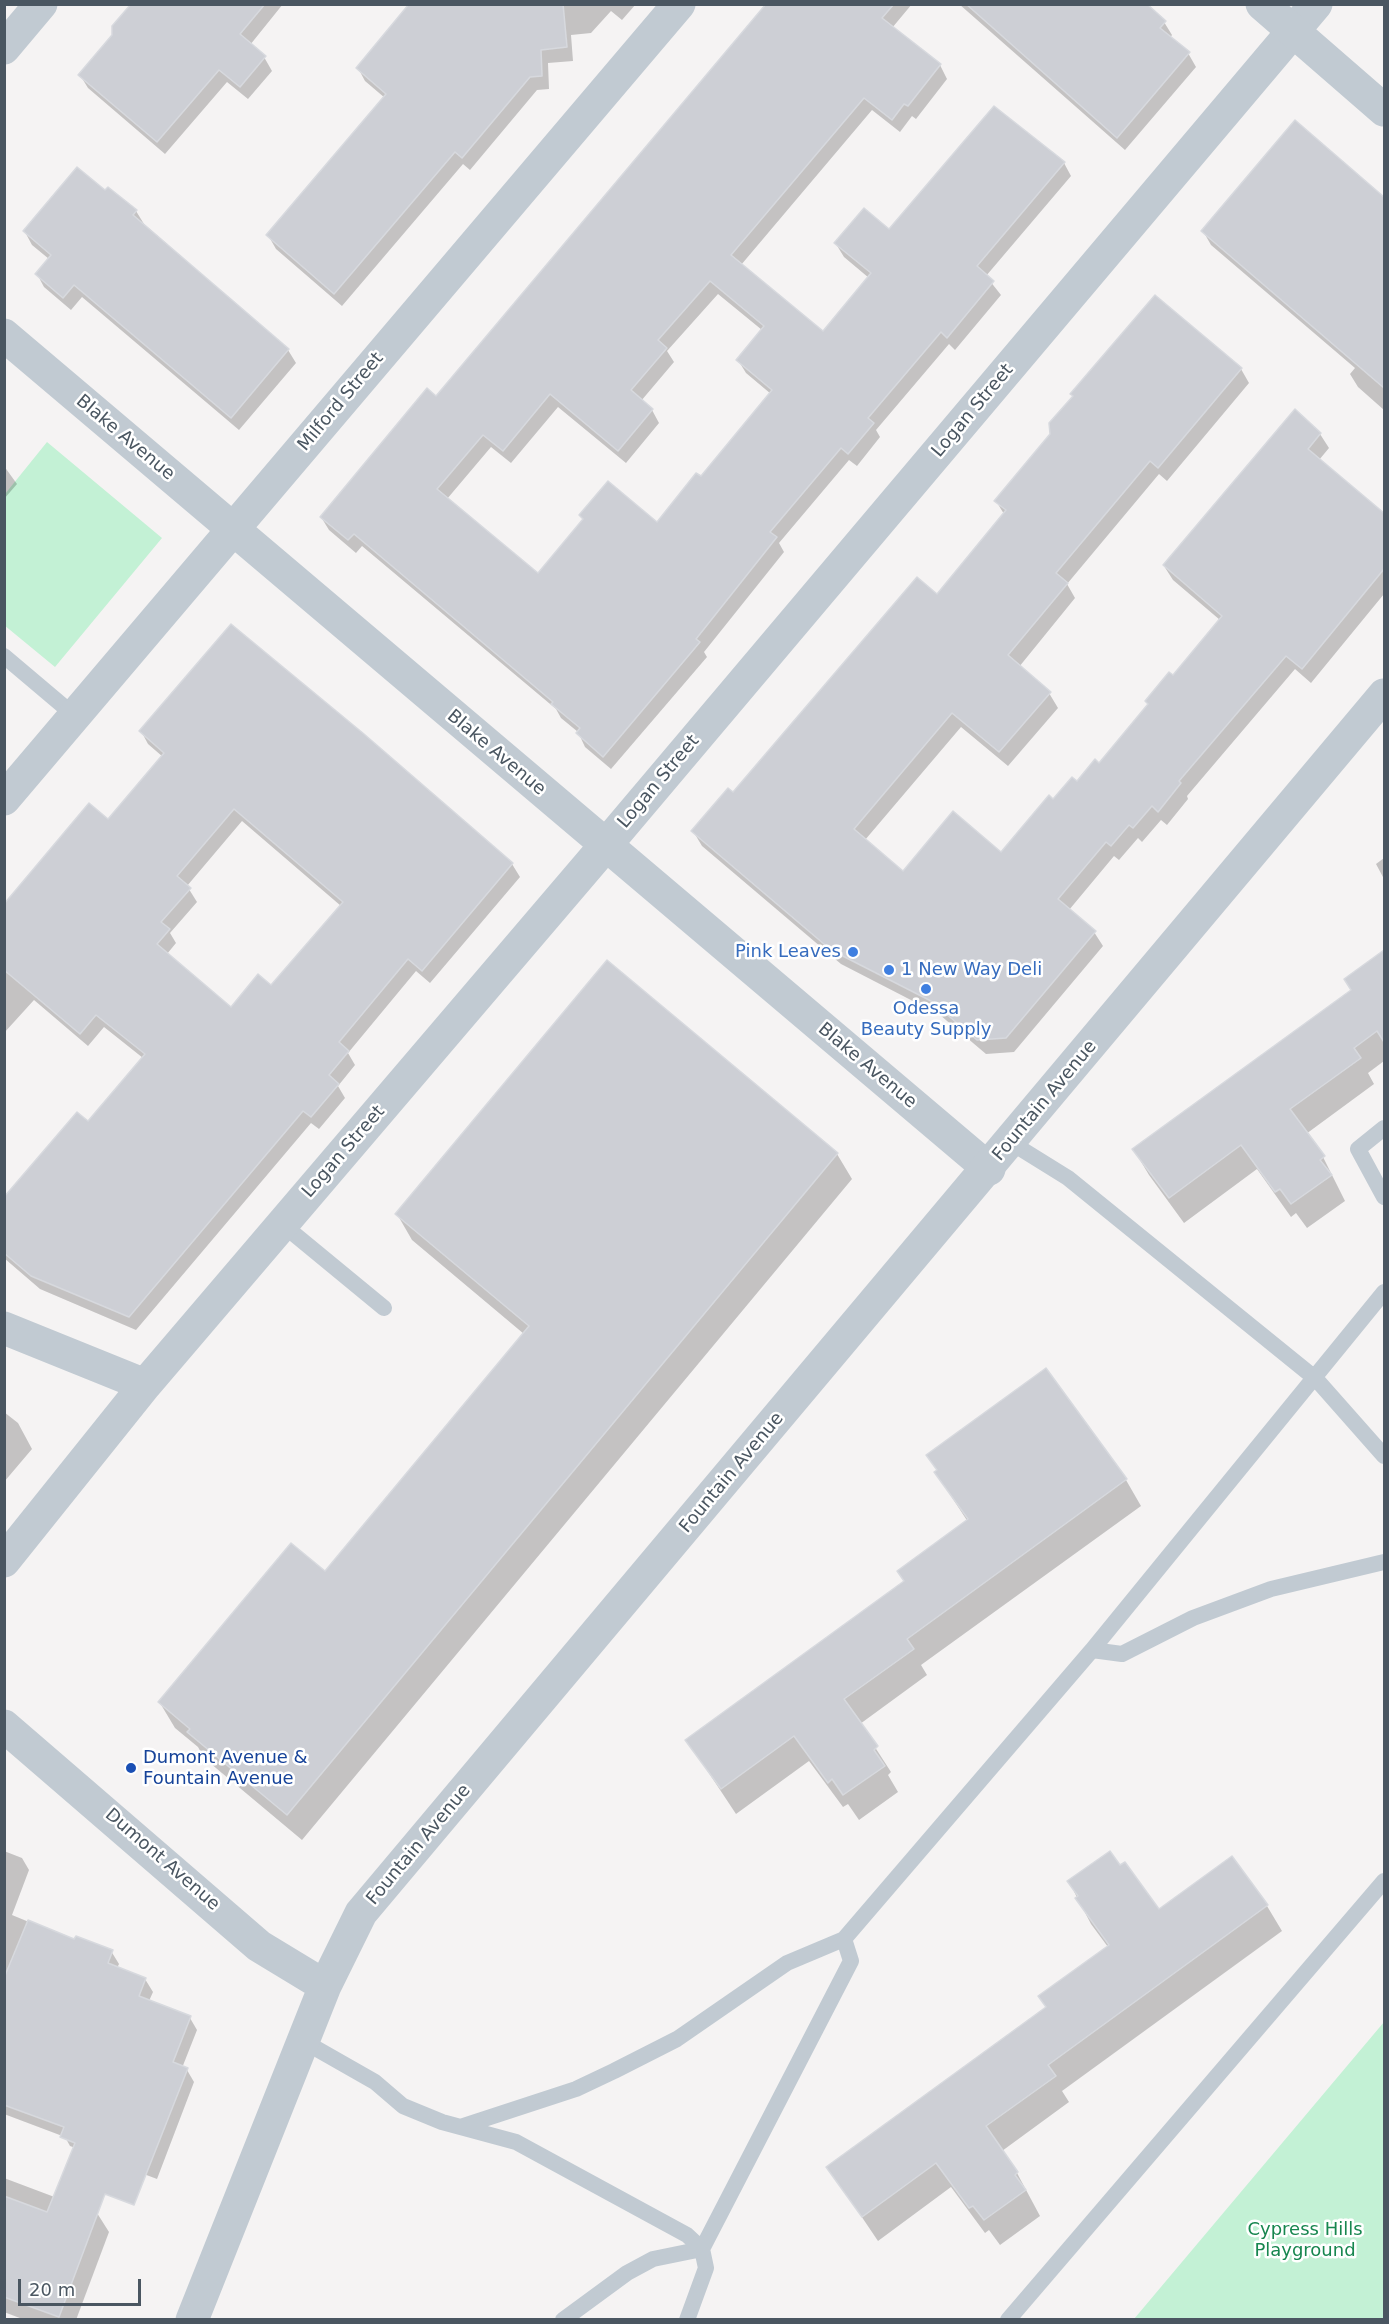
<!DOCTYPE html>
<html>
<head>
<meta charset="utf-8">
<style>
	body { margin:0 }
	#map { position:relative; width:1389px; height:2324px; overflow:hidden; background:#f5f3f3; font-family:"DejaVu Sans",sans-serif }
	canvas { display:block }
	.frame { position:absolute; inset:0; border:6px solid #4a5661; pointer-events:none }
	.scale { position:absolute; left:18px; top:2279px; width:123px; height:27px; box-sizing:border-box; border:3px solid #4a5661; border-top:0; padding-left:8px; font-size:18px; line-height:21px; white-space:nowrap; color:#4a5661; -webkit-text-stroke:4px #fff; paint-order:stroke }
</style>
</head>
<body>
<div id="map">
<canvas width="1389" height="2324"></canvas>
<div class="frame"></div>
<div class="scale">20 m</div>
</div>
<script>
const ctx = document.querySelector('canvas').getContext('2d');
ctx.lineJoin = 'round';
function fillPath(path, color) { ctx.fillStyle = color; ctx.fill(path, 'evenodd'); }
function trace(path, color, width, dash) { ctx.strokeStyle = color; ctx.lineWidth = width; ctx.lineCap = dash ? 'butt' : 'round'; ctx.setLineDash(dash || []); ctx.stroke(path); }
function write(font, color, halo, rows, align = 'center') {
  ctx.font = font + ' "DejaVu Sans",sans-serif'; ctx.lineWidth = 5; ctx.setLineDash([]); ctx.textBaseline = 'middle'; ctx.strokeStyle = halo; ctx.fillStyle = color; for (const [text, x, y, turn = 0] of rows) {
    ctx.save(); ctx.translate(x, y); ctx.rotate((+turn || 0) * Math.PI / 180); ctx.textAlign = isNaN(turn) ? turn : align; if (halo) ctx.strokeText(text, 0, 0); ctx.fillText(text, 0, 0); ctx.restore();
  }
}
const green = new Path2D(`
	M 47,442 L 162,538 L 55,667 L 4,625 L 5,494 Z
	M 1384,2022 L 1384,2319 L 1134,2319 Z`);
const shadow = new Path2D(`
	M 133,4 L 283,4 L 250,45 L 264,57 L 272,71 L 248,99 L 227,82 L 165,154 L 88,88 L 80,75 L 114,35 Z
	M 460,4 L 636,4 L 622,20 L 611,11 L 591,33 L 571,35 L 573,61 L 548,63 L 549,89 L 537,90 L 470,170 L 463,164 L 342,306 L 276,249 L 268,235 L 385,98 L 365,81 L 358,68 Z
	M 768,4 L 912,4 L 892,28 L 940,65 L 947,79 L 916,119 L 912,116 L 900,132 L 872,110 L 741,265 L 823,333 L 869,278 L 844,257 L 836,244 L 889,231 L 1064,163 L 1071,176 L 986,276 L 1001,295 L 955,350 L 949,344 L 876,430 L 880,437 L 857,466 L 849,460 L 779,543 L 784,552 L 704,652 L 707,657 L 611,769 L 585,747 L 578,732 L 561,718 L 556,709 L 362,546 L 356,553 L 329,530 L 321,517 L 436,398 ZM 718,294 L 762,330 L 738,360 L 746,373 L 771,394 L 701,478 L 657,524 L 538,575 L 447,499 L 491,447 L 511,463 L 558,407 L 626,463 L 659,423 L 652,410 L 641,401 L 674,362 L 667,351 Z
	M 959,4 L 1144,4 L 1164,22 L 1172,35 L 1170,38 L 1188,53 L 1196,67 L 1125,150 Z
	M 1295,122 L 1384,199 L 1384,410 L 1358,387 L 1350,374 L 1355,368 L 1211,245 L 1203,231 Z
	M 105,192 L 136,211 L 144,224 L 288,350 L 296,363 L 239,430 L 82,297 L 71,310 L 44,287 L 37,274 L 49,259 L 32,245 L 25,232 Z
	M 1241,369 L 1249,383 L 1167,481 L 1159,474 L 1067,584 L 1075,598 L 1019,667 L 1049,693 L 1058,708 L 1008,766 L 961,727 L 865,840 L 904,873 L 1002,854 L 1054,801 L 1099,765 L 1220,620 L 1173,580 L 1164,566 L 1320,434 L 1329,448 L 1319,460 L 1384,515 L 1384,594 L 1311,683 L 1295,669 L 1187,796 L 1188,799 L 1167,825 L 1161,820 L 1142,842 L 1138,838 L 1119,860 L 1114,856 L 1069,910 L 1094,932 L 1103,946 L 1014,1052 L 986,1054 L 940,1015 L 841,964 L 702,846 L 693,831 L 937,596 L 1004,514 L 996,501 Z
	M 4,466 L 17,484 L 4,499 Z
	M 141,731 L 512,864 L 520,877 L 430,983 L 416,971 L 348,1053 L 355,1065 L 338,1086 L 345,1098 L 319,1129 L 311,1123 L 136,1330 L 40,1289 L 4,1258 L 4,1199 L 88,1123 L 143,1058 L 104,1027 L 88,1046 L 34,1000 L 4,1033 L 4,904 L 109,821 L 163,757 L 148,744 ZM 242,821 L 341,906 L 271,987 L 231,1009 L 167,954 L 176,943 L 170,933 L 197,902 L 187,886 Z
	M 1384,858 L 1384,879 L 1376,864 Z
	M 1384,952 L 1384,1061 L 1368,1073 L 1374,1084 L 1306,1134 L 1323,1157 L 1345,1201 L 1307,1228 L 1296,1213 L 1291,1217 L 1257,1169 L 1184,1223 L 1149,1175 L 1134,1150 L 1353,991 L 1346,980 Z
	M 837,1154 L 852,1179 L 302,1840 L 204,1758 L 198,1747 L 175,1728 L 160,1703 L 325,1573 L 524,1334 L 412,1240 L 397,1214 Z
	M 1045,1370 L 1126,1480 L 1141,1506 L 921,1665 L 927,1675 L 860,1724 L 891,1772 L 888,1775 L 898,1792 L 859,1820 L 848,1804 L 843,1807 L 809,1761 L 736,1814 L 687,1740 L 905,1582 L 968,1522 L 936,1473 Z
	M 4,1412 L 18,1423 L 32,1449 L 4,1482 Z
	M 4,1851 L 22,1858 L 29,1870 L 12,1915 L 75,1941 L 111,1951 L 119,1964 L 117,1968 L 145,1979 L 153,1992 L 149,2001 L 190,2018 L 197,2030 L 182,2068 L 187,2070 L 194,2082 L 157,2179 L 70,2146 L 65,2137 L 4,2114 Z
	M 1232,1858 L 1267,1906 L 1282,1931 L 1062,2091 L 1069,2102 L 1002,2151 L 1017,2173 L 1040,2216 L 1000,2245 L 989,2230 L 985,2233 L 951,2187 L 878,2241 L 828,2167 L 1047,2008 L 1108,1947 L 1091,1924 L 1069,1882 L 1158,1911 Z
	M 4,2178 L 97,2213 L 109,2232 L 76,2320 L 25,2320 L 4,2312 Z`);
const building = new Path2D(`
	M 131,4 L 265,4 L 240,34 L 266,56 L 240,87 L 219,70 L 157,142 L 78,75 L 112,35 L 112,26 Z
	M 409,4 L 563,4 L 567,47 L 541,50 L 542,76 L 530,77 L 462,158 L 455,152 L 334,294 L 266,235 L 386,94 L 356,68 Z
	M 766,4 L 894,4 L 882,18 L 941,64 L 908,106 L 904,104 L 892,120 L 864,98 L 731,255 L 823,331 L 871,273 L 834,243 L 864,208 L 889,229 L 994,106 L 1065,162 L 977,266 L 994,281 L 947,338 L 941,332 L 868,418 L 874,423 L 848,454 L 841,448 L 770,532 L 777,537 L 696,639 L 700,642 L 603,757 L 576,733 L 580,728 L 551,704 L 553,702 L 354,534 L 348,540 L 320,517 L 427,388 L 436,396 ZM 710,281 L 764,326 L 736,360 L 772,390 L 701,476 L 696,473 L 657,522 L 608,481 L 579,515 L 583,519 L 538,573 L 437,489 L 483,435 L 503,451 L 550,394 L 618,451 L 653,409 L 631,390 L 667,348 L 658,340 Z
	M 966,4 L 1147,4 L 1166,21 L 1160,28 L 1190,52 L 1117,138 Z
	M 1295,120 L 1384,197 L 1384,388 L 1201,231 Z
	M 77,167 L 105,190 L 108,187 L 137,210 L 133,215 L 289,349 L 231,418 L 74,285 L 63,298 L 35,274 L 51,255 L 23,231 Z
	M 1155,295 L 1242,368 L 1158,468 L 1150,461 L 1056,573 L 1068,583 L 1008,655 L 1051,692 L 999,752 L 952,713 L 854,829 L 903,871 L 953,811 L 1001,852 L 1049,795 L 1053,799 L 1072,777 L 1077,781 L 1095,759 L 1099,763 L 1148,704 L 1145,701 L 1169,672 L 1173,675 L 1222,616 L 1163,565 L 1295,409 L 1321,433 L 1308,449 L 1384,513 L 1384,569 L 1302,669 L 1286,656 L 1179,781 L 1181,783 L 1158,812 L 1152,806 L 1133,828 L 1129,825 L 1111,846 L 1106,842 L 1058,899 L 1096,931 L 1006,1038 L 977,1040 L 931,1001 L 831,950 L 691,831 L 728,788 L 733,792 L 917,577 L 937,594 L 1006,510 L 994,501 L 1050,434 L 1049,423 L 1073,396 L 1070,394 Z
	M 231,624 L 364,734 L 513,863 L 422,971 L 408,959 L 339,1042 L 349,1051 L 329,1075 L 339,1084 L 311,1117 L 303,1111 L 129,1317 L 31,1276 L 4,1253 L 4,1197 L 77,1112 L 88,1121 L 145,1054 L 96,1015 L 80,1034 L 4,970 L 4,904 L 89,803 L 108,819 L 164,753 L 139,731 ZM 234,809 L 343,902 L 271,985 L 258,974 L 231,1007 L 157,944 L 170,929 L 161,922 L 191,888 L 177,876 Z
	M 1384,950 L 1384,1042 L 1377,1031 L 1354,1048 L 1361,1058 L 1290,1109 L 1325,1156 L 1320,1160 L 1332,1175 L 1291,1204 L 1280,1189 L 1275,1192 L 1241,1145 L 1169,1198 L 1132,1149 L 1351,990 L 1344,979 Z
	M 607,960 L 838,1153 L 287,1815 L 187,1732 L 190,1729 L 158,1702 L 291,1543 L 325,1571 L 529,1326 L 395,1214 Z
	M 1046,1368 L 1127,1479 L 907,1639 L 914,1649 L 844,1699 L 878,1746 L 874,1750 L 885,1766 L 843,1795 L 832,1779 L 828,1783 L 794,1736 L 721,1789 L 685,1740 L 904,1581 L 897,1571 L 968,1519 L 934,1472 L 937,1470 L 926,1455 Z
	M 1110,1851 L 1120,1865 L 1125,1862 L 1159,1909 L 1232,1856 L 1268,1905 L 1048,2065 L 1056,2076 L 986,2126 L 1018,2172 L 1015,2175 L 1026,2190 L 984,2220 L 973,2206 L 969,2208 L 936,2163 L 862,2217 L 826,2167 L 1046,2007 L 1038,1996 L 1109,1945 L 1075,1898 L 1078,1896 L 1067,1881 Z
	M 28,1920 L 74,1939 L 76,1936 L 113,1950 L 108,1963 L 146,1978 L 139,1996 L 191,2016 L 173,2062 L 188,2068 L 134,2205 L 105,2194 L 59,2317 L 4,2297 L 4,2196 L 47,2212 L 75,2143 L 60,2137 L 64,2127 L 4,2105 L 4,1978 Z`);
const service = new Path2D(`
	M 4,656 L 75,716
	M 1384,1128 L 1358,1149 L 1384,1197
	M 1010,1142 L 1068,1178 L 1316,1379 L 1384,1456
	M 282,1224 L 384,1308
	M 1092,1650 L 1384,1292
	M 303,2041 L 375,2082 L 403,2106 L 442,2122 L 516,2142 L 687,2235 L 702,2249 L 706,2268 L 687,2320
	M 463,2126 L 576,2089 L 614,2071 L 677,2039 L 787,1963 L 844,1939
	M 563,2320 L 627,2273 L 653,2259 L 702,2249 L 851,1961 L 844,1939 L 1092,1650 L 1122,1654 L 1193,1618 L 1271,1589 L 1384,1562
	M 1008,2320 L 1384,1881`);
const minor = new Path2D(`
	M 4,48 L 41,4
	M 4,335 L 989,1169
	M 4,799 L 679,4
	M 4,1328 L 145,1385
	M 4,1561 L 145,1385 L 605,846 L 1316,4`);
const tertiary = new Path2D(`
	M 1262,4 L 1384,110
	M 4,1726 L 259,1946 L 325,1986
	M 192,2320 L 325,1986 L 361,1913 L 1384,695`);
const markers = [
	[853,952,6,"#3f7fe0"],
	[889,970,6,"#3f7fe0"],
	[926,989,6,"#3f7fe0"],
	[131,1768,6,"#1a4fb4"]
];
const streetNames = [
	["Milford Street",341,402,-50],
	["Logan Street",973,411,-50],
	["Blake Avenue",125,438,40],
	["Blake Avenue",496,753,40],
	["Logan Street",659,782,-50],
	["Blake Avenue",867,1066,40],
	["Fountain Avenue",1045,1101,-50],
	["Logan Street",344,1152,-49],
	["Fountain Avenue",732,1473,-50],
	["Fountain Avenue",419,1845,-50],
	["Dumont Avenue",162,1860,41]
];
const shopNames = [
	["Pink Leaves",841,952],
	["1 New Way Deli",901,970,"left"],
	["Odessa",926,1009,"center"],
	["Beauty Supply",926,1030,"center"]
];
const transitNames = [
	["Dumont Avenue &",143,1758],
	["Fountain Avenue",143,1779]
];
const parkNames = [
	["Cypress Hills",1305,2230],
	["Playground",1305,2251]
];
fillPath(green, '#c3f1d5');
fillPath(shadow, '#0003');
fillPath(building, '#cdcfd5');
trace(building, '#d7d9de', 1.5);
trace(service, '#c1cad2', 16);
trace(minor, '#c1cad2', 33);
trace(tertiary, '#c1cad2', 33);
for (const [x, y, r, color] of markers) { const dot = new Path2D(); dot.arc(x, y, r, 0, 2 * Math.PI); ctx.fillStyle = color; ctx.fill(dot); trace(dot, '#fff', 2); }
write('18px', '#4a5661', '#fff', streetNames);
write('18px', '#366cbe', '#fff', shopNames, 'right');
write('18px', '#164399', '#fff', transitNames, 'left');
write('18px', '#17864f', '#fff', parkNames);
</script>
</body>
</html>
